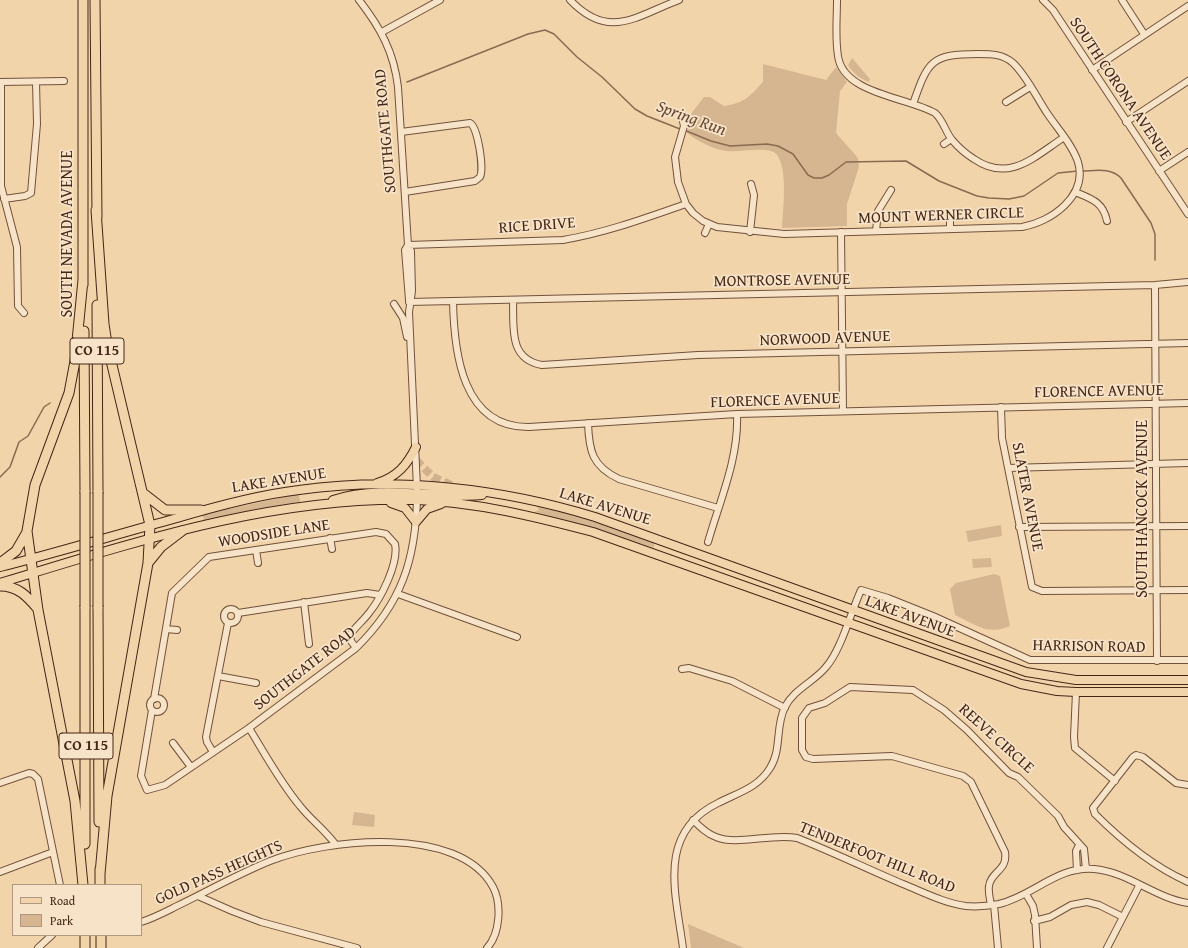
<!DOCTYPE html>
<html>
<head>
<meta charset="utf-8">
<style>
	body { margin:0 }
	#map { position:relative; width:1188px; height:948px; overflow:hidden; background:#f2d4aa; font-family:"Gentium Book Plus",serif }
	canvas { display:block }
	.legend { position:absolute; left:12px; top:884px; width:130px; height:52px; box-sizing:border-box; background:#f7e3c8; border:1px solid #b09781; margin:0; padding:5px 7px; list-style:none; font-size:12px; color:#452617 }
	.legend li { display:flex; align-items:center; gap:8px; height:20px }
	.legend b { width:20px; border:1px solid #b09781 }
</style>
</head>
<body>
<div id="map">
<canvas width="1188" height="948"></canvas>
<ul class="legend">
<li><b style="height:5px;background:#f2d4aa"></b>Road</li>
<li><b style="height:11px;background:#d5b691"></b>Park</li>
</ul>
</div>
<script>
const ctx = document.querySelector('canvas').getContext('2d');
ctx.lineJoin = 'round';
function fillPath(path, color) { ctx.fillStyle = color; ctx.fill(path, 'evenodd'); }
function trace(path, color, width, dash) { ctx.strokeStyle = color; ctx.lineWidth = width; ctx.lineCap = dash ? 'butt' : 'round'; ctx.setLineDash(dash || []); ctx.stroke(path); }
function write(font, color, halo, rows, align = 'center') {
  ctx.font = font + ' "Gentium Book Plus",serif'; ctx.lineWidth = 3.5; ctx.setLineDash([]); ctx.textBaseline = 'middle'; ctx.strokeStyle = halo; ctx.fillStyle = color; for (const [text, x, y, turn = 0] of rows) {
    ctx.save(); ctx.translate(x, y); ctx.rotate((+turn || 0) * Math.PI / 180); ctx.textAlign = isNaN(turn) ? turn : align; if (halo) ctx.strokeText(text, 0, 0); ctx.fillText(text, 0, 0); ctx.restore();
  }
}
const green = new Path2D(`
	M 852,58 L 870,79 L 869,82 C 859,78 854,74 848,65 Z
	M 763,64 L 826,80 L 836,67 L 847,82 L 840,91 L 836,133 L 858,158 L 859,167 L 847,204 L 847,226 L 782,228 C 783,210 788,169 777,155 C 770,145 738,153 726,151 C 712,149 698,141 687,133 L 692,119 L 691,114 L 704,97 L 710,97 L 724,106 C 746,102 748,98 763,82 Z
	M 299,494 L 300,502 L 256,509 L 202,521 L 204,518 L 200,515 Z
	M 536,505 C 576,515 615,528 654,542 L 654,548 L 597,529 L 534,512 L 539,510 Z
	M 1001,525 L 1002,536 L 968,542 L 966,531 Z
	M 991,558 L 992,567 L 973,568 L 972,559 Z
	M 994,574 L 1000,576 L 1010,626 C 988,636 974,624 955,615 L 950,589 L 956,583 Z
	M 354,812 L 375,815 L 374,827 L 352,825 Z
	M 688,924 L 744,948 L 691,948 Z`);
const stream = new Path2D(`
	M 407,82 L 528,34 L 545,30 L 554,34 L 577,57 L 602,77 L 635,109 L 647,116 L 680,129
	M 684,130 L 711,141 L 730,146 L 767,144 L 778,146 L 793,154 L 808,175 L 814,178 L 822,178 L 829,175 L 846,162 L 906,161 L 939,181 L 977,196 L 989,198 L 1009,199 L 1024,196 L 1058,173 L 1078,171
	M 1081,171 C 1095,171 1110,167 1121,178 L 1151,223 L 1155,234 L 1155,260
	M 0,477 L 10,467 L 19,442 L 28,436 L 44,407 L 50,403`);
const majorTunnel = new Path2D(`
	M 416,460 L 433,477 L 454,486`);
const minor = new Path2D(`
	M 359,0 C 380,27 394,52 398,87 L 408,245 L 411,251 L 412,291 L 409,312 L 417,488
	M 570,0 C 609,41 636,16 679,0
	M 837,0 C 837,18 835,38 838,56 C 843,94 907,97 935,113 C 944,121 945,132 953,141 C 959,148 966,154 974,159 C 1009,183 1034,157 1063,138
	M 1043,0 L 1053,10 L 1188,214
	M 1122,0 L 1144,34
	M 382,32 L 440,0
	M 1092,70 L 1188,6
	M 0,82 L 64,81
	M 1,82 L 1,186 L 17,247 L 18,306 L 24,313
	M 1006,102 L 1030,87
	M 682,117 L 684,126 L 675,157 L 678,182 L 686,204 L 693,213 L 703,221 L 717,227 L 784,234 L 1022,227 C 1051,222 1088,196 1078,162 C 1072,144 1057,128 1047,113 C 1037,98 1026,75 1013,63 C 1003,54 991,54 978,54 C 931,54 928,61 913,104
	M 1126,122 L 1188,81
	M 401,132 L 470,123 C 478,127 484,169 480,177 L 475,181 L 405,192
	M 944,144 L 951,139
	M 1159,171 L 1188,152
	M 1075,192 C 1092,199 1103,202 1107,221
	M 4,199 L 25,196 L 31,193 L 37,124 L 36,82
	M 950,221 L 950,229
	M 876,231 L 878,211 L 891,190
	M 750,232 L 754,195 L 751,184
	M 841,232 L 843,411
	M 705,233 L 709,224
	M 408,245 L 563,240 C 605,233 646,218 686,204
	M 408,245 L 405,250 L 409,300
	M 1155,285 L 1157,661
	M 513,300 C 514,327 508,359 542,365 L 698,355 L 1188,343
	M 453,301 C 454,352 462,428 529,427 L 737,414 L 1188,403
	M 409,302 L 1155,285 L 1188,282
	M 394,304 L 403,318 L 407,337
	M 1001,407 L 1002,438 L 1032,587 L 1042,591 L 1188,590
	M 588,423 C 589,451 592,466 619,479 L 718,508
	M 1008,468 L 1188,463
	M 1019,527 L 1188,526
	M 330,538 L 332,549
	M 708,542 C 720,500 739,458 737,414
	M 256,550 L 258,563
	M 398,594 L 517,637
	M 304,602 L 309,644
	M224 616a7 7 0 1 1 14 0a7 7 0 1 1-14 0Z
	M 238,613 L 367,593 L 380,595
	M 166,629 L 177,630
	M 682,669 L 689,668 L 732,681 L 785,708
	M 218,676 L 256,683
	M 1076,692 L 1074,737 L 1075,748 L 1115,781
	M150 705a7 7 0 1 1 14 0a7 7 0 1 1-14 0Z
	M 154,699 L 172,593 L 209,557 L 376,532 L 386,534 L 395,544 C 399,563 381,598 369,613 C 363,621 355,627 350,635 L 351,641 L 356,648
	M 152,710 L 141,776 L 147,790 L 165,785 L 249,728 L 356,648 C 401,604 416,560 417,497
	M 249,728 C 265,754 280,782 300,806 C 311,820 325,830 336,845
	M 173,743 L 191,767
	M 213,752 L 207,742 L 206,737 L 228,623
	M 0,783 L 29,773 L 33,774 L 38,779 L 60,885
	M 1188,785 L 1176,783 L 1143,757 L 1136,755 L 1133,757 L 1093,808 L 1095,814 C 1123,842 1152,866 1188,882
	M 693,820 C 700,827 707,834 716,837 C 737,846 771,833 797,838 C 833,852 867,869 903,884 C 923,892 944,903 966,906 C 976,907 988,906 999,904 C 1033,896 1057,866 1094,869 C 1128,872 1155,898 1188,903
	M 1077,870 L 1076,851 L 1079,845
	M 0,872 L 53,852
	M 1026,894 L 1033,906 L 1035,915 L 1037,948
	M 198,896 L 232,911 L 261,922 L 357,948
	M 991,905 C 990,899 988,892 989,886 C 991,871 1008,871 1005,852 L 971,782 L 963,776 L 892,756 L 813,759 L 806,757 L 802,750 L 802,718 L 809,708 L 825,703 L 850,687 L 913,690 L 944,710 L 967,730 L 1009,773 L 1018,777 L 1058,816 L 1064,827 L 1084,849 L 1086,869
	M 994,905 L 998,948
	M 1034,921 L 1050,917 L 1071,905 L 1087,902 L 1099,905 L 1123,917
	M 141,922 C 154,918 165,912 177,906 C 208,891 238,874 270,861 C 326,839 459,824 493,887 C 502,904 500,934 487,948
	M 38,948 L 52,935
	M 683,948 C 676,894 656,833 718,803 C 737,793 758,788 770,768 C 782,750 775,726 785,707 C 794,689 814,682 826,667 C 841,650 851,612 861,590 L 888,598 L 933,616 L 1030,660 L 1188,660
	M 1107,948 L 1139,886`);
const major = new Path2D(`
	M 377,483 C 397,477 407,465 416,447
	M 333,500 C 363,490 398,492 430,494 C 448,495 465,497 482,495
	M 391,503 L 405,508 L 416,522 L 427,509 L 441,504
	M 0,567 C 59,552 118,534 177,518 C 217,506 257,495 299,490 C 396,476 501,488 595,517 L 1026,672 L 1076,680 L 1188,680
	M 0,583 C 135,542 274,496 417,500 C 476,502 536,517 593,532 L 1021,684 L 1057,691 L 1076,692 L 1188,692`);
const highway = new Path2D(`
	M 83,0 L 83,285
	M 95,0 L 97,217
	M 96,210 L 104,324 L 107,344 L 150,525 L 148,563 L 107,796 L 100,874
	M 83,280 L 75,361 L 69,393 L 35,485 L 27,531 L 38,610 L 75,801 L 83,885
	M 97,305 L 98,492
	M 84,331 L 85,492
	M 143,493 L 165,510 L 201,510
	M 0,563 L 16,551 L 27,532
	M 148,563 L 161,547 L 182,531
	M 0,586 C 18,586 27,596 38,609
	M 98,607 L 99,822
	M 85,844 L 85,607
	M 100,869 L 100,885
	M 85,935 L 85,948
	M 101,935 L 101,948`);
const highwayBridge = new Path2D(`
	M 85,492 L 85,607
	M 98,607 L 98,492`);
const shields = [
	[97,351,54],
	[86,746,54]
];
const shieldNames = [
	["CO 115",97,351],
	["CO 115",86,746]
];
const streetNames = [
	["SOUTH CORONA AVENUE",1120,89,56],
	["SOUTHGATE ROAD",386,131,-95],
	["MOUNT WERNER CIRCLE",941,216,-2],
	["RICE DRIVE",537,226,-4],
	["SOUTH NEVADA AVENUE",68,234,-90],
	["MONTROSE AVENUE",782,281,-1],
	["NORWOOD AVENUE",825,339,-2],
	["FLORENCE AVENUE",1099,392,-1],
	["FLORENCE AVENUE",775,401,-2],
	["LAKE AVENUE",279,481,-9],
	["SLATER AVENUE",1027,497,79],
	["LAKE AVENUE",605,507,17],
	["SOUTH HANCOCK AVENUE",1143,509,-90],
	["WOODSIDE LANE",274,534,-9],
	["LAKE AVENUE",910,617,20],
	["HARRISON ROAD",1089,647,1],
	["SOUTHGATE ROAD",305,669,-38],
	["REEVE CIRCLE",996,739,42],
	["TENDERFOOT HILL ROAD",877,858,22],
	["GOLD PASS HEIGHTS",219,873,-24]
];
const waterNames = [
	["Spring Run",691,119,20]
];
fillPath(green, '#d5b691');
trace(stream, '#896b51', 1.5);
trace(majorTunnel, '#cfb18d', 8, [8, 4]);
trace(minor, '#70523c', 8);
trace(major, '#452617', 10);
trace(highway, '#452617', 11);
trace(minor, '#f7e3c8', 6);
trace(major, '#f2d4aa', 8);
trace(highway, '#f2d4aa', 9);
trace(highwayBridge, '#452617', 11, []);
trace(highwayBridge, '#f2d4aa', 9);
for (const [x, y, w] of shields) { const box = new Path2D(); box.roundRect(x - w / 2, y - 13, w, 26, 3); ctx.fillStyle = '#f7e3c8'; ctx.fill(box); trace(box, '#452617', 1); }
write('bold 15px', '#452617', null, shieldNames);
write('16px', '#452617', '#f7e3c8', streetNames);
write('italic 17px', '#674834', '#f7e3c8', waterNames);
</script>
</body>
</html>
